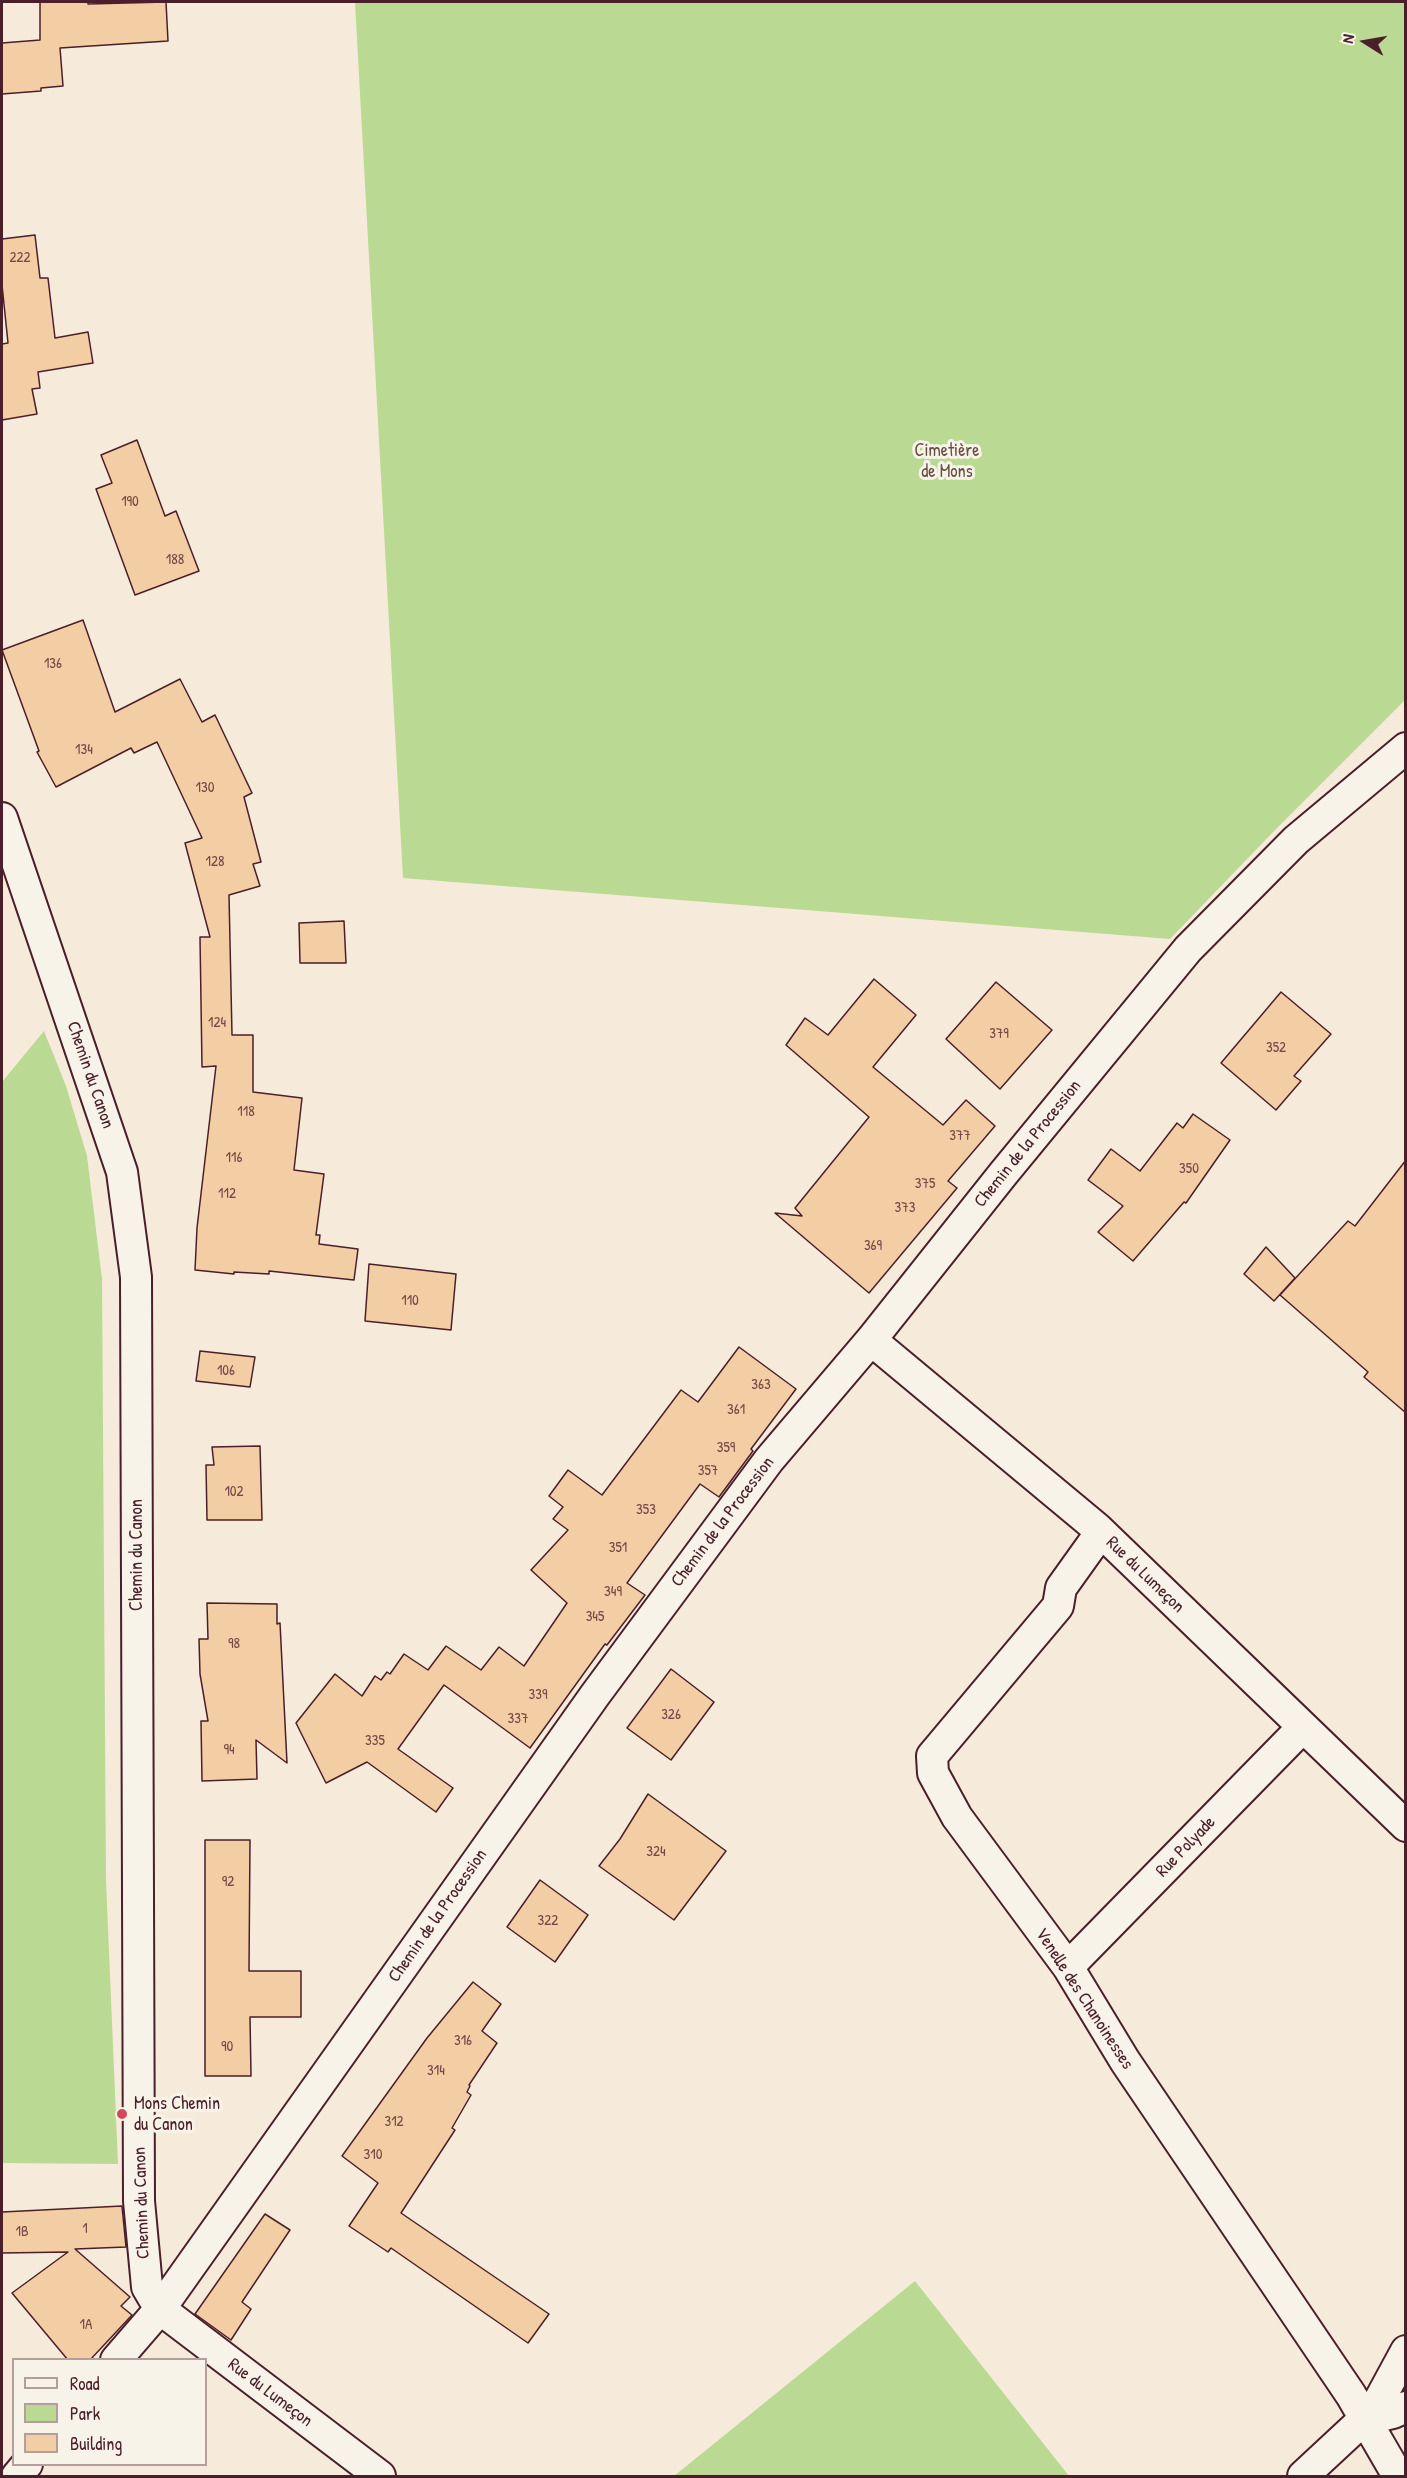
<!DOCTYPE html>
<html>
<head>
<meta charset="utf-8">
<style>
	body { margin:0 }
	#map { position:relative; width:1407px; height:2478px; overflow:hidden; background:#f6ebda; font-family:"Patrick Hand",sans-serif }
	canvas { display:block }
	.frame { position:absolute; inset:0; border:3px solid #4a1f2b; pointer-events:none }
	.legend { position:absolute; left:12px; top:2358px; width:195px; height:108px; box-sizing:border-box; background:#f7f3e8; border:2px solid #b29e9c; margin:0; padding:8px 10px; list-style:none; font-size:18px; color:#4a1f2b }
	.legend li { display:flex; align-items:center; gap:12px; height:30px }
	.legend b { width:30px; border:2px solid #b29e9c }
	.north { position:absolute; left:1335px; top:12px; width:60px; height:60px; -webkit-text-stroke:4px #f7f3e8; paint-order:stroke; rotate:281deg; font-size:16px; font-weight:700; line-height:24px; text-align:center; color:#4a1f2b }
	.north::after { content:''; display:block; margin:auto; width:21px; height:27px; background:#4a1f2b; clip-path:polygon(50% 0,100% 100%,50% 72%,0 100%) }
</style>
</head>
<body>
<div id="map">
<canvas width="1407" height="2478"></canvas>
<div class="frame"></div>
<ul class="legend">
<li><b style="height:8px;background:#f7f3e8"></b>Road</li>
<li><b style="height:16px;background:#bad992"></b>Park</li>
<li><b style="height:16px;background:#f3cda3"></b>Building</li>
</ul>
<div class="north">N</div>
</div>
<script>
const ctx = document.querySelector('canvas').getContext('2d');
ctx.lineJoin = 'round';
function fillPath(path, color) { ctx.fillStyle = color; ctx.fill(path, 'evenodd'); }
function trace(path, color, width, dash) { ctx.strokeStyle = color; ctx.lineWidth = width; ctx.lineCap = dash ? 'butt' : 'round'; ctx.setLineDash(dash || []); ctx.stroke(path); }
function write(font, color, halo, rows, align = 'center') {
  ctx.font = font + ' "Patrick Hand",sans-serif'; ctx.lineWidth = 6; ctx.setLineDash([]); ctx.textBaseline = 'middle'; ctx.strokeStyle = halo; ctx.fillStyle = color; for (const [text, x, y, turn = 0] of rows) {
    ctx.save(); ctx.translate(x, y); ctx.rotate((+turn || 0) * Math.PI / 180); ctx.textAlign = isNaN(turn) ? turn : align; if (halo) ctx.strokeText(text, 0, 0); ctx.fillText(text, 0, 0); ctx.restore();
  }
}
const green = new Path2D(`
	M 355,2 L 1405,2 L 1405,700 L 1276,829 L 1170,939 L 403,878 Z
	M 44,1031 L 66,1086 L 87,1156 L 102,1279 L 106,1881 L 118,2164 L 2,2163 L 2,1082 Z
	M 915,2281 L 1069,2476 L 674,2476 Z`);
const building = new Path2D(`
	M 40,2 L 88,2 L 88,4 L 166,2 L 168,41 L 60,48 L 63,86 L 41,88 L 41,91 L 2,94 L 2,43 L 40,40 Z
	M 35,235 L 40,278 L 48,278 L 55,338 L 88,332 L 93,363 L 38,372 L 40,388 L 32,389 L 37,414 L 2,420 L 2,344 L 8,343 L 2,285 L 2,239 Z
	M 137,440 L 165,516 L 176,511 L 199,571 L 135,595 L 96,489 L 112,483 L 101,455 Z
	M 83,620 L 115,712 L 180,679 L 202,722 L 215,715 L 252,793 L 244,797 L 261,862 L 253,864 L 260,886 L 229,895 L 232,1035 L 253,1035 L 253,1092 L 302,1098 L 294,1170 L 324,1174 L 316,1235 L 320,1235 L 319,1244 L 358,1249 L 354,1280 L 269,1271 L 269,1274 L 234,1272 L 234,1274 L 195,1270 L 197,1228 L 216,1066 L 202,1067 L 200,937 L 210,937 L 185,843 L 202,838 L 157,742 L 134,753 L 131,748 L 56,787 L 37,752 L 39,751 L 2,650 Z
	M 344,921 L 346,963 L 300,963 L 299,923 Z
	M 874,979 L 916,1015 L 873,1067 L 943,1125 L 966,1100 L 995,1126 L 948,1181 L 957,1188 L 869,1293 L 775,1213 L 802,1216 L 795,1208 L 869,1117 L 786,1045 L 805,1018 L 828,1035 Z
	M 996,982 L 1052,1030 L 1000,1089 L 946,1039 Z
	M 1281,992 L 1331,1034 L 1294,1076 L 1301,1081 L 1276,1110 L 1221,1063 Z
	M 1193,1114 L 1230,1140 L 1186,1203 L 1184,1202 L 1133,1261 L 1098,1232 L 1123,1206 L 1088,1180 L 1111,1149 L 1140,1171 L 1177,1123 L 1183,1128 Z
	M 1406,1160 L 1406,1413 L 1364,1377 L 1368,1372 L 1280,1295 L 1348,1221 L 1355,1226 Z
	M 1266,1247 L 1295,1278 L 1274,1301 L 1244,1274 Z
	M 369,1264 L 456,1274 L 451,1330 L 365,1321 Z
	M 739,1347 L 796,1389 L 751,1449 L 753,1451 L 719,1497 L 700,1484 L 627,1583 L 645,1595 L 607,1645 L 605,1644 L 530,1748 L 444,1685 L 398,1749 L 453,1788 L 436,1812 L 367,1762 L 326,1783 L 296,1723 L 335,1674 L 362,1696 L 375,1676 L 381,1680 L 387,1672 L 390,1674 L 404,1654 L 428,1670 L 446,1646 L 481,1670 L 499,1647 L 524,1666 L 567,1603 L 531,1570 L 568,1530 L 553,1519 L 563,1507 L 549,1496 L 568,1470 L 602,1495 L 681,1390 L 698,1402 Z
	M 200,1351 L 255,1357 L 250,1387 L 196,1381 Z
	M 260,1446 L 262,1520 L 207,1520 L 206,1465 L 214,1465 L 212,1447 Z
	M 207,1603 L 277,1604 L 277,1624 L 280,1623 L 287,1763 L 256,1740 L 257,1779 L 202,1781 L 201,1721 L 208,1721 L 200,1674 L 199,1639 L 208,1639 Z
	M 671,1669 L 714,1702 L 671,1760 L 627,1728 Z
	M 648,1794 L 726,1851 L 674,1920 L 599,1866 L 620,1839 Z
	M 205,1840 L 250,1840 L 249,1971 L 301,1971 L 301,2017 L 250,2017 L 251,2076 L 205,2076 Z
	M 540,1880 L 588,1915 L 555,1962 L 507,1927 Z
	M 473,1982 L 501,2004 L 482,2031 L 497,2043 L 469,2085 L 470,2086 L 467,2092 L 471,2095 L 452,2128 L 455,2130 L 401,2213 L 549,2314 L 528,2343 L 391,2248 L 388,2252 L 349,2226 L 378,2183 L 342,2156 L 427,2038 Z
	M 122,2206 L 126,2247 L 75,2249 L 130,2297 L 121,2306 L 132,2315 L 90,2360 L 68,2360 L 12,2293 L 68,2252 L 2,2253 L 2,2212 Z
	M 265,2214 L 290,2230 L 242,2302 L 251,2309 L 231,2340 L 195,2314 Z`);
const minor = new Path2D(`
	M 2,818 L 122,1172 L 136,1277 L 139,2201 L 147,2287 L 160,2309 L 380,2476
	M 871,1340 L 1097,1528 L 1406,1826
	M 1101,1532 L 1061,1588 L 1058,1606 L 932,1756 L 933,1773 L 957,1817 L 1068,1967 L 1125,2061 L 1351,2395 L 1398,2476
	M 1068,1967 L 1303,1727
	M 116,2360 L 160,2309 L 595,1695 L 769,1460 L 871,1340 L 1003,1174 L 1188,949 L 1296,840 L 1406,748
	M 1364,2420 L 1393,2413 L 1406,2407
	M 17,2476 L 27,2464
	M 1303,2476 L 1374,2410 L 1406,2351`);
const markers = [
	[122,2114,6,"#d1495b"]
];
const numberNames = [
	["222",20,258],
	["190",130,502],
	["188",175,560],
	["136",53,664],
	["134",84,750],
	["130",205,788],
	["128",215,862],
	["124",217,1023],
	["379",999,1034],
	["352",1276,1048],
	["118",246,1112],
	["377",960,1136],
	["116",234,1158],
	["350",1189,1169],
	["375",925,1184],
	["112",227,1194],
	["373",905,1208],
	["369",873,1246],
	["110",410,1301],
	["106",226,1371],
	["363",761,1385],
	["361",736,1410],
	["359",726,1448],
	["357",708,1471],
	["102",234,1492],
	["353",646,1510],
	["351",618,1548],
	["349",613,1592],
	["345",595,1617],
	["98",234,1644],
	["339",538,1695],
	["326",671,1715],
	["337",518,1719],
	["335",375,1741],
	["94",229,1750],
	["324",656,1852],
	["92",228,1882],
	["322",548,1921],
	["316",463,2041],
	["90",227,2047],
	["314",436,2071],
	["312",394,2122],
	["310",373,2155],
	["1",85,2229],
	["1B",22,2232],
	["1A",86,2325]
];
const parkNames = [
	["Cimetière",947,451],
	["de Mons",947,472]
];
const streetNames = [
	["Chemin du Canon",90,1075,71],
	["Chemin de la Procession",1028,1144,-51],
	["Chemin de la Procession",723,1522,-53],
	["Chemin du Canon",137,1555,-90],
	["Rue du Lumeçon",1145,1575,44],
	["Rue Polyade",1186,1847,-46],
	["Chemin de la Procession",438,1916,-55],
	["Venelle des Chanoinesses",1084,1999,57],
	["Chemin du Canon",142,2203,-92],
	["Rue du Lumeçon",270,2393,37]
];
const poiNames = [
	["Mons Chemin",134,2104],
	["du Canon",134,2125]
];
fillPath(green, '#bad992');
fillPath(building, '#f3cda3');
trace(building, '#4a1f2b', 1.5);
trace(minor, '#4a1f2b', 34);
trace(minor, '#f7f3e8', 30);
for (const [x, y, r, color] of markers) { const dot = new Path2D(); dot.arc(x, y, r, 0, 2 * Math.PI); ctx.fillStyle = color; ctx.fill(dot); trace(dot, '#f7f3e8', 2); }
write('15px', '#744a49', null, numberNames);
write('18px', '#664e45', '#f7f3e8', parkNames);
write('18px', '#4a1f2b', '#f7f3e8', streetNames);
write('18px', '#4a1f2b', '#f7f3e8', poiNames, 'left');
</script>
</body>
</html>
